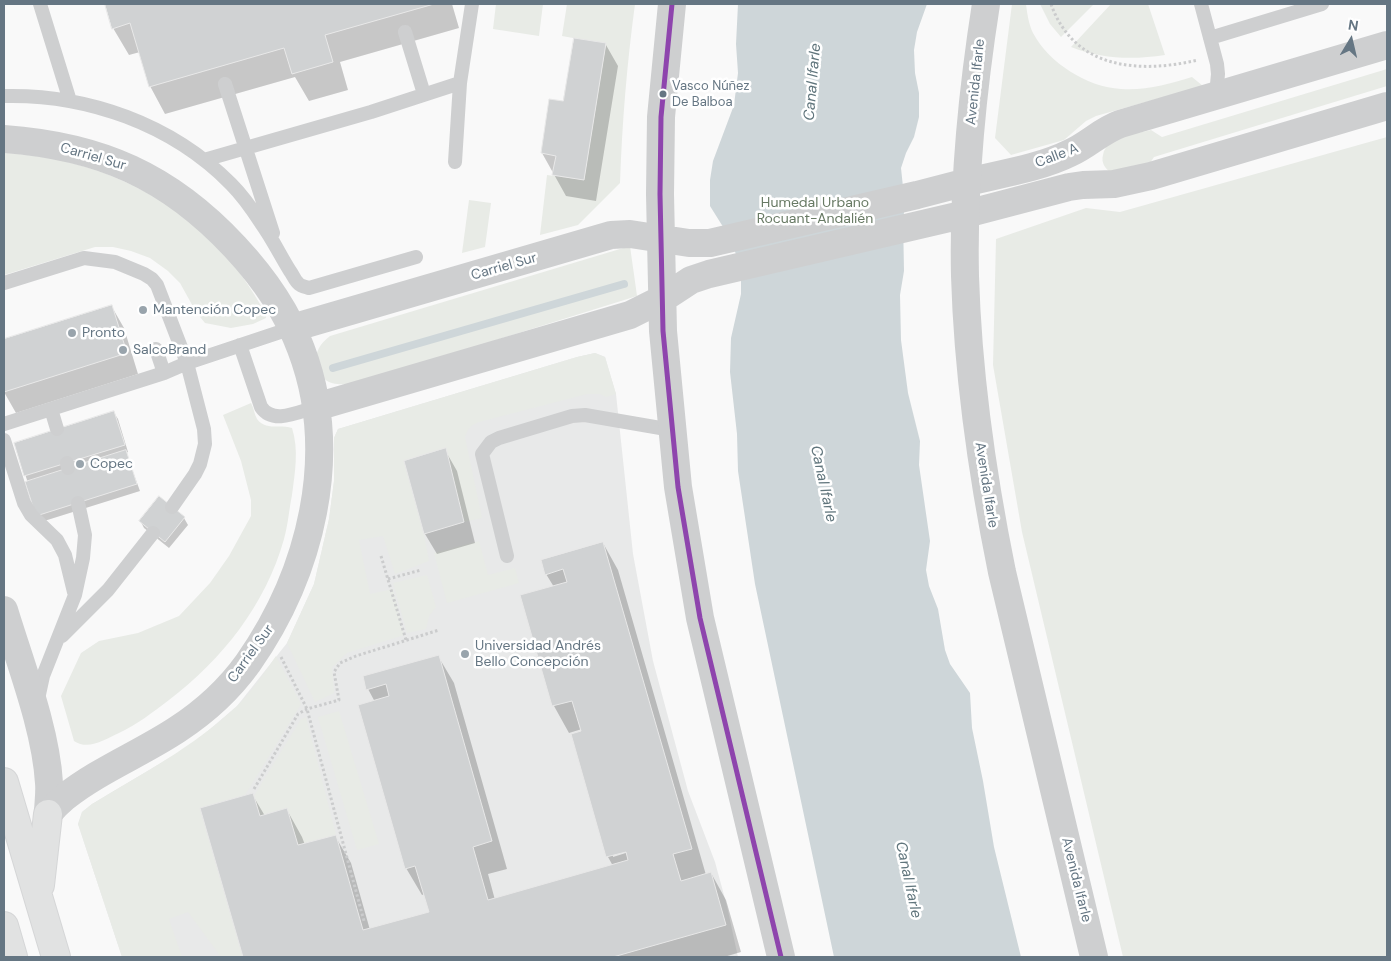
<!DOCTYPE html>
<html>
<head>
<meta charset="utf-8">
<style>
	body { margin:0 }
	#map { position:relative; width:1391px; height:961px; overflow:hidden; background:#f9f9f9; font-family:"DM Sans",sans-serif }
	canvas { display:block }
	.frame { position:absolute; inset:0; border:5px solid #657683; pointer-events:none }
	.north { position:absolute; left:1326px; top:15px; width:50px; height:50px; -webkit-text-stroke:4px #fff; paint-order:stroke; rotate:9deg; font-size:14px; font-weight:700; line-height:20px; text-align:center; color:#657683 }
	.north::after { content:''; display:block; margin:auto; width:18px; height:22px; background:#657683; clip-path:polygon(50% 0,100% 100%,50% 72%,0 100%) }
</style>
</head>
<body>
<div id="map">
<canvas width="1391" height="961"></canvas>
<div class="frame"></div>
<div class="north">N</div>
</div>
<script>
const ctx = document.querySelector('canvas').getContext('2d');
ctx.lineJoin = 'round';
function fillPath(path, color) { ctx.fillStyle = color; ctx.fill(path, 'evenodd'); }
function trace(path, color, width, dash) { ctx.strokeStyle = color; ctx.lineWidth = width; ctx.lineCap = dash ? 'butt' : 'round'; ctx.setLineDash(dash || []); ctx.stroke(path); }
function write(font, color, halo, rows, align = 'center') {
  ctx.font = font + ' "DM Sans",sans-serif'; ctx.lineWidth = 5; ctx.setLineDash([]); ctx.textBaseline = 'middle'; ctx.strokeStyle = halo; ctx.fillStyle = color; for (const [text, x, y, turn = 0] of rows) {
    ctx.save(); ctx.translate(x, y); ctx.rotate((+turn || 0) * Math.PI / 180); ctx.textAlign = isNaN(turn) ? turn : align; if (halo) ctx.strokeText(text, 0, 0); ctx.fillText(text, 0, 0); ctx.restore();
  }
}
const built = new Path2D(`
	M 595,353 L 605,357 L 616,394 L 633,554 L 653,661 L 688,791 L 715,862 L 727,906 L 738,957 L 122,957 L 78,824 L 82,812 L 92,804 L 186,748 L 203,735 L 237,706 L 287,643 L 314,584 L 329,519 L 334,481 L 334,438 L 338,429 L 577,357 Z`);
const green = new Path2D(`
	M 496,4 L 543,4 L 539,36 L 493,29 Z
	M 567,4 L 635,4 C 627,63 622,123 620,183 L 578,225 L 540,235 L 547,175 L 584,180 L 606,44 L 562,36 Z
	M 1012,4 L 1026,4 C 1027,13 1029,25 1033,33 C 1049,63 1087,87 1121,89 C 1144,91 1170,84 1192,77 L 1203,86 L 1096,116 L 1086,121 L 1064,140 L 1011,155 L 995,138 Z
	M 1040,4 L 1094,4 L 1061,37 L 1050,24 Z
	M 1111,4 L 1148,4 L 1165,55 C 1132,60 1102,59 1071,47 Z
	M 1387,69 L 1387,86 L 1154,157 L 1148,166 L 1111,173 C 1105,168 1101,163 1103,155 C 1106,136 1135,134 1151,130 L 1162,137 Z
	M 1387,137 L 1387,957 L 1123,957 L 1022,532 L 993,365 L 996,239 L 1086,208 L 1120,212 Z
	M 4,153 C 85,157 161,188 218,247 C 237,266 251,289 265,312 L 266,318 L 253,324 L 231,328 L 205,323 L 196,312 L 180,283 L 168,271 L 150,258 L 131,251 L 113,247 L 95,247 L 4,275 Z
	M 469,200 L 491,203 L 485,247 L 462,253 Z
	M 630,246 L 637,296 L 362,382 C 351,384 334,387 324,379 C 320,376 319,371 317,365 C 314,352 320,344 330,336 Z
	M 595,353 L 605,357 L 616,394 L 606,397 L 600,394 L 587,394 L 479,422 C 471,425 468,428 465,437 L 482,518 L 464,522 L 446,449 L 404,461 L 424,534 L 429,561 L 395,574 L 383,536 L 359,540 L 370,594 L 393,589 L 404,635 L 347,653 L 332,667 L 334,693 L 315,702 L 287,643 L 314,584 L 329,519 L 334,481 L 334,438 L 338,429 L 577,357 Z
	M 251,403 C 254,408 254,414 257,419 C 266,431 280,424 292,428 C 299,450 295,472 292,495 C 289,510 288,525 284,539 C 266,604 222,660 169,700 C 153,712 138,724 119,733 C 105,739 89,751 74,741 L 61,696 L 81,653 L 99,641 L 138,633 L 179,616 L 210,583 L 229,556 L 251,516 L 251,500 L 241,461 L 223,415 Z
	M 479,541 L 488,575 L 515,568 L 519,583 L 447,603 L 434,553 Z
	M 427,575 L 436,607 L 429,616 L 426,629 L 407,633 L 393,583 Z
	M 276,656 L 301,704 L 245,795 L 200,808 L 243,957 L 221,957 L 188,912 L 169,919 L 182,957 L 122,957 L 78,824 L 82,812 L 92,804 C 142,774 193,747 236,707 C 251,693 264,673 276,656 Z
	M 339,711 L 379,844 L 357,850 L 318,717 Z
	M 306,717 L 336,835 L 298,845 L 287,808 L 260,816 L 254,796 L 301,719 Z`);
const water = new Path2D(`
	M 738,4 L 927,4 L 917,32 L 914,50 L 915,73 L 919,93 L 919,117 L 914,137 L 906,153 L 901,168 L 905,206 L 903,219 L 904,271 L 900,295 L 901,340 L 908,393 L 920,441 L 919,465 L 930,541 L 926,570 L 929,586 L 938,609 L 945,650 L 950,664 L 970,693 L 972,728 L 983,781 L 994,847 L 1021,957 L 834,957 L 755,584 L 738,471 L 737,434 L 730,372 L 731,338 L 741,294 L 741,276 L 737,257 L 730,238 L 710,206 L 710,180 L 713,161 L 734,105 L 738,73 L 736,44 Z`);
const shadow = new Path2D(`
	M 106,4 L 452,4 L 459,28 L 340,62 L 348,90 L 309,101 L 295,77 L 165,114 L 150,86 L 140,52 L 129,55 L 113,28 Z
	M 606,45 L 618,66 L 596,201 L 566,196 L 542,153 L 564,103 Z
	M 112,307 L 124,328 L 138,374 L 16,413 L 4,392 L 4,341 Z
	M 114,413 L 118,419 L 128,452 L 126,453 L 140,491 L 41,522 L 15,444 Z
	M 445,450 L 457,471 L 475,543 L 437,554 L 425,534 Z
	M 184,518 L 188,525 L 169,548 L 144,528 L 141,522 Z
	M 603,543 L 618,570 L 706,875 L 711,873 L 726,900 L 741,952 L 724,957 L 244,957 L 201,809 L 252,794 L 265,816 L 287,810 L 302,837 L 305,845 L 335,836 L 351,863 L 370,930 L 430,912 L 425,894 L 422,895 L 406,868 L 375,702 L 368,689 L 438,656 L 454,683 L 507,869 L 488,874 L 495,900 L 613,866 L 608,857 L 573,735 L 583,732 L 582,729 L 569,733 L 554,706 L 522,596 L 554,587 L 546,574 ZM 631,849 L 632,851 L 613,857 L 613,854 Z`);
const stream = new Path2D(`
	M 333,368 L 624,284`);
const building = new Path2D(`
	M 105,4 L 434,4 L 325,35 L 333,62 L 292,74 L 284,48 L 149,87 L 130,23 L 112,29 Z
	M 574,38 L 606,43 L 584,180 L 552,175 L 556,156 L 541,153 L 549,99 L 563,101 Z
	M 112,305 L 127,353 L 4,392 L 4,339 Z
	M 114,411 L 125,445 L 24,476 L 14,443 Z
	M 446,448 L 464,522 L 424,534 L 404,461 Z
	M 126,450 L 137,484 L 36,516 L 25,482 Z
	M 159,496 L 185,517 L 165,542 L 139,521 Z
	M 603,542 L 692,849 L 673,854 L 681,881 L 711,872 L 726,925 L 613,957 L 243,957 L 200,808 L 253,793 L 260,816 L 287,808 L 298,845 L 336,835 L 363,930 L 429,912 L 415,866 L 405,869 L 358,705 L 389,696 L 386,684 L 366,690 L 363,676 L 439,655 L 492,841 L 473,847 L 488,900 L 628,860 L 626,852 L 606,857 L 571,734 L 581,731 L 572,701 L 552,706 L 520,595 L 567,582 L 563,569 L 545,575 L 541,560 Z`);
const path = new Path2D(`
	M 1051,4 C 1074,69 1138,74 1198,60
	M 381,556 L 406,640
	M 388,579 L 421,570
	M 281,657 L 307,709 L 364,921
	M 254,789 L 298,714 L 307,709 L 339,700 L 334,672 L 340,663 L 356,656 L 439,630`);
const service = new Path2D(`
	M 40,4 L 70,101
	M 1201,4 L 1217,64 L 1218,74 L 1216,95
	M 405,32 L 424,94
	M 1210,38 L 1322,4
	M 460,83 L 472,4
	M 225,84 L 273,233
	M 4,96 C 87,94 172,124 231,184 C 242,195 252,209 261,223 C 272,238 280,255 290,271 C 293,275 295,281 299,284 C 301,286 306,287 309,288 L 416,257
	M 204,160 L 371,112 L 460,83 L 455,162
	M 4,283 L 84,258 L 115,262 L 144,274 L 152,279 L 157,285 L 187,363 L 204,429 L 205,444 L 200,464 L 195,474 L 172,507
	M 240,345 L 261,407 C 273,425 298,412 316,407
	M 156,349 L 164,373
	M 51,409 L 164,373 L 187,363 L 292,328
	M 4,424 L 51,409 L 57,429
	M 4,440 L 24,503 L 31,515 L 57,540 L 65,555 L 74,592
	M 67,463 L 68,468
	M 507,556 L 482,454 L 491,442 L 499,438 L 572,416 L 585,415 L 672,430
	M 62,636 L 108,590 L 153,533
	M 38,699 L 43,676 L 75,595 L 83,558 L 85,535 L 78,503`);
const minor = new Path2D(`
	M 967,182 C 1000,174 1040,168 1070,153 C 1088,145 1101,131 1120,124 L 1387,45
	M 966,214 L 1069,187 L 1083,185 L 1114,184 L 1151,176 L 1387,106
	M 4,610 C 20,663 46,729 49,783 C 50,793 48,804 48,814`);
const tertiary = new Path2D(`
	M 672,4 L 661,117 L 660,194 L 663,331 L 678,487 L 700,618 L 781,957
	M 986,4 C 972,93 963,185 965,276 C 968,376 982,474 1002,572 L 1094,957
	M 4,139 C 100,146 169,176 235,247 C 262,276 287,311 301,349 C 341,454 311,573 248,663 C 230,688 204,712 178,729 C 142,753 99,770 65,797 C 59,802 53,808 48,814
	M 292,328 L 611,235 L 630,234 L 689,243 L 710,243 L 917,195 L 967,182
	M 316,407 L 630,315 L 662,299 L 691,280 L 709,274 L 966,214`);
const primary = new Path2D(`
	M 4,782 L 56,957
	M 40,885 L 48,814
	M 4,926 L 13,957`);
const bus1 = new Path2D(`
	M 672,4 L 661,117 L 660,194 L 663,331 L 678,487 L 700,618 L 781,957`);
const markers = [
	[663,94,4.5,"#657683"],
	[143,310,5,"#99a4ac"],
	[72,333,5,"#99a4ac"],
	[123,350,5,"#99a4ac"],
	[80,464,5,"#99a4ac"],
	[465,654,5,"#99a4ac"]
];
const busNames = [
	["Vasco Núñez",672,87],
	["De Balboa",672,103]
];
const streetNames = [
	["Avenida Ifarle",976,82,-84],
	["Calle A",1057,156,-21],
	["Carriel Sur",93,157,16],
	["Carriel Sur",504,267,-16],
	["Avenida Ifarle",986,485,81],
	["Carriel Sur",251,654,-54],
	["Avenida Ifarle",1076,880,76]
];
const parkNames = [
	["Humedal Urbano",815,203],
	["Rocuant-Andalién",815,219]
];
const poiNames = [
	["Mantención Copec",153,310],
	["Pronto",82,333],
	["SalcoBrand",133,350],
	["Copec",90,464],
	["Universidad Andrés",475,646],
	["Bello Concepción",475,662]
];
const waterNames = [
	["Canal Ifarle",813,82,-85],
	["Canal Ifarle",823,484,78],
	["Canal Ifarle",908,880,78]
];
fillPath(built, '#e8e9e9');
fillPath(green, '#e8ebe6');
fillPath(water, '#ced6d9');
fillPath(shadow, '#0003');
trace(stream, '#ced6d9', 8);
fillPath(building, '#d0d2d3');
trace(building, '#e8e8e8', 1);
trace(primary, '#d5d6d7', 30);
trace(path, '#cbcccd', 3, [2.5, 2.5]);
trace(service, '#cecfd0', 14);
trace(minor, '#cecfd0', 28);
trace(tertiary, '#cecfd0', 28);
trace(primary, '#e1e2e2', 28);
trace(bus1, '#8e44ad', 5);
for (const [x, y, r, color] of markers) { const dot = new Path2D(); dot.arc(x, y, r, 0, 2 * Math.PI); ctx.fillStyle = color; ctx.fill(dot); trace(dot, '#fff', 2); }
write('13px', '#657683', '#fff', busNames, 'left');
write('14px', '#657683', '#fff', streetNames);
write('14px', '#687a64', '#fff', parkNames);
write('14px', '#657683', '#fff', poiNames, 'left');
write('italic 15px', '#60757c', '#fff', waterNames);
</script>
</body>
</html>
